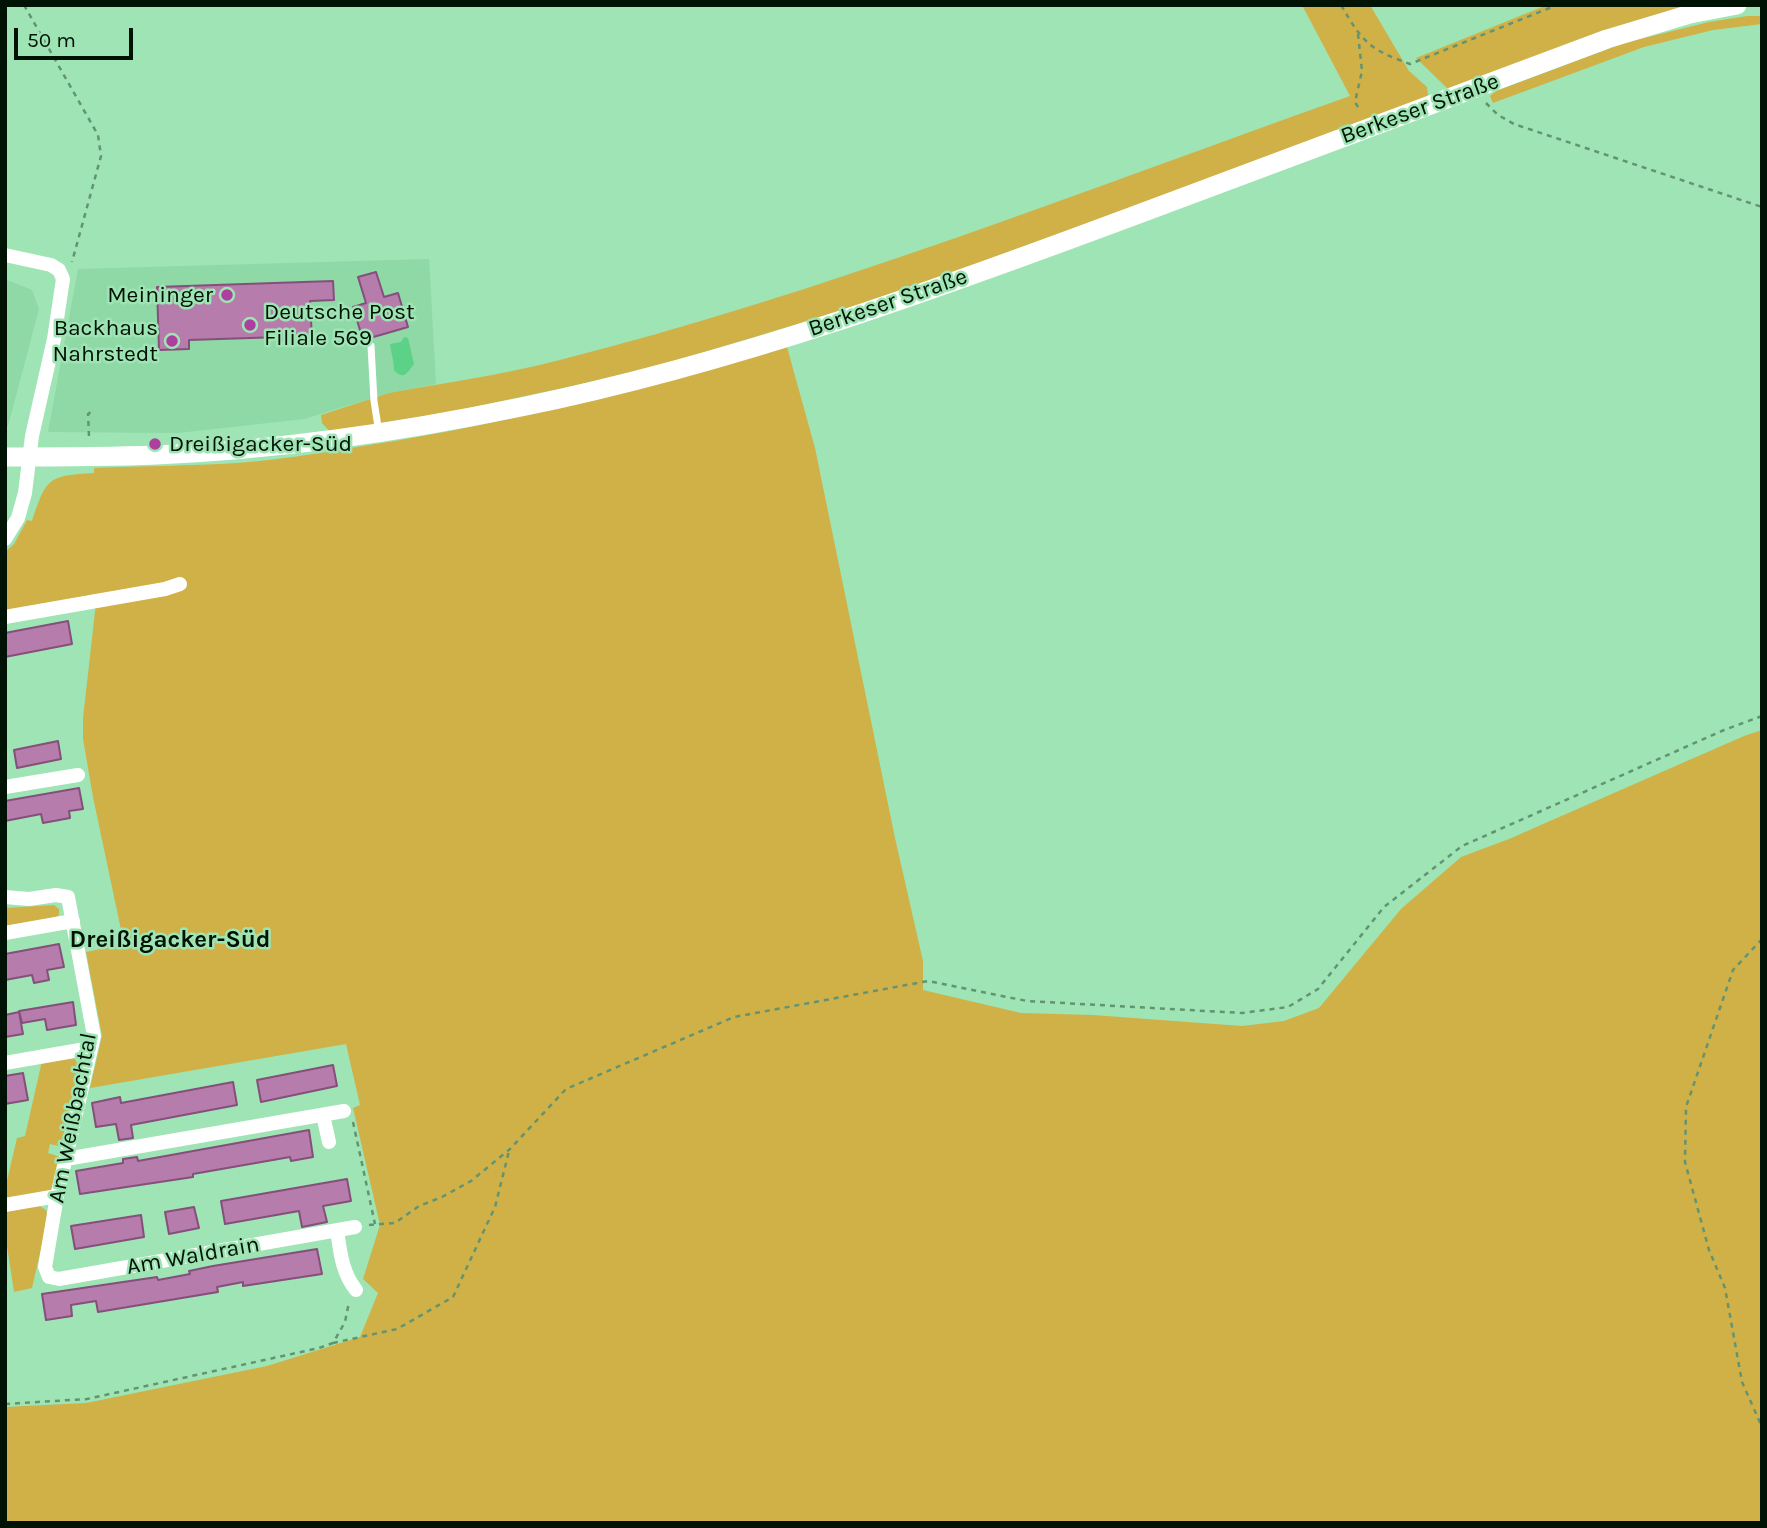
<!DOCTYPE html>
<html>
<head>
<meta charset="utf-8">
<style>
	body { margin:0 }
	#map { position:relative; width:1767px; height:1528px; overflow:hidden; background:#9fe4b4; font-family:Karla,sans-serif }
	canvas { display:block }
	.frame { position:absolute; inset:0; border:7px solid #001204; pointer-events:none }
	.scale { position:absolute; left:14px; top:28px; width:119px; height:32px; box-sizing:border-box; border:4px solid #001204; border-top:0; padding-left:9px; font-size:21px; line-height:24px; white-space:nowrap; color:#001204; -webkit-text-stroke:5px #9fe4b4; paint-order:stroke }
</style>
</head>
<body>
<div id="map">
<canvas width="1767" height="1528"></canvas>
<div class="frame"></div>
<div class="scale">50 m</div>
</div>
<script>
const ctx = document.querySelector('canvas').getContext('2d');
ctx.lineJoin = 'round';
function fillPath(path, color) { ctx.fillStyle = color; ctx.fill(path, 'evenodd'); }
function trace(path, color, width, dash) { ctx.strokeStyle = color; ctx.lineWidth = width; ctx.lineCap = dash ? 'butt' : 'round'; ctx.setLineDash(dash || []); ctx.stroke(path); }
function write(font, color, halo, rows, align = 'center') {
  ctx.font = font + ' Karla,sans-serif'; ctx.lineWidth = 5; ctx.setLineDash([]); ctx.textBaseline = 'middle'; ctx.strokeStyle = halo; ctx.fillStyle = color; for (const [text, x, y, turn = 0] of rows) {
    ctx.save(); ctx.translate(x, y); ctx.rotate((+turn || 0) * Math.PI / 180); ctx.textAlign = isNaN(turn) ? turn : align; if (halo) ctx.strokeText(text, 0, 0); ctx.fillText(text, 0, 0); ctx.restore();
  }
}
const built = new Path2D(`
	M 429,259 L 436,384 L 389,393 L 304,419 L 178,433 L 48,432 L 78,269 Z
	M 5,279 L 32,290 L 39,309 L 8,426 L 5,426 Z`);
const green = new Path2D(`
	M 1302,5 L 1370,5 L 1409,71 L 1427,87 L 1428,95 L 1419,102 L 905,290 L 801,323 L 668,363 L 577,385 L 455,411 L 330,432 L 322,423 L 321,415 L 389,393 C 444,383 501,375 556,361 C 825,293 1088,189 1350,96 Z
	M 1547,5 L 1687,5 L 1450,91 L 1416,58 Z
	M 1747,16 L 1762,16 L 1762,24 L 1713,30 L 1644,47 L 1493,103 L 1490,96 L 1496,91 L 1624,43 L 1709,22 Z
	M 787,347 L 815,448 L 895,838 L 923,961 L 923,990 L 1021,1013 L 1093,1015 L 1242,1026 L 1284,1021 L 1319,1008 L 1401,909 L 1461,857 L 1509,839 L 1744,736 L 1762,730 L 1762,1523 L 5,1523 L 5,1407 L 86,1403 L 267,1366 L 360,1337 L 378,1293 L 363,1279 L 380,1225 L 353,1108 L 360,1105 L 346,1044 L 90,1088 L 102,1036 L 86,952 L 124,944 L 93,797 L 83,739 L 83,718 L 97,594 L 5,611 L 5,552 L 14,544 L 27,520 L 32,521 C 47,477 48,476 94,473 L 94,468 C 142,466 190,466 237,463 C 290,459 343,449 395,441 C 529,418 657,386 787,347 Z
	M 54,905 L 59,909 L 59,915 L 56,917 L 5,926 L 5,908 Z
	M 74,1058 L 78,1064 L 79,1069 L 62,1147 L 50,1144 L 48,1153 L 60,1157 L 52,1190 L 5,1199 L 5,1189 L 17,1138 L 25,1136 L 42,1061 Z
	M 38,1205 L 46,1210 L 48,1218 L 32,1288 L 14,1292 L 5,1233 L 5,1211 Z`);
const water = new Path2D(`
	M 404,337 L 408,338 L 414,364 C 407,373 404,381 394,370 C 394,360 391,353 390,344 L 401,342 Z`);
const building = new Path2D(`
	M 376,272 L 384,297 L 398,293 L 408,327 L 363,340 L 353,307 L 366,303 L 358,277 Z
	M 333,281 L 334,300 L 310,301 L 312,339 L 282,340 L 281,337 L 189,340 L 189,349 L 159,350 L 157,287 Z
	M 68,621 L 72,644 L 5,657 L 5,633 Z
	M 58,741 L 61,759 L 17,768 L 14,750 Z
	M 79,788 L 83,809 L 69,811 L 70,818 L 43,823 L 41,814 L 5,821 L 5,801 Z
	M 59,944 L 64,967 L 47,970 L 49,980 L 34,983 L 32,975 L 5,980 L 5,954 Z
	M 73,1002 L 76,1025 L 47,1030 L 45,1019 L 22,1023 L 19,1011 Z
	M 19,1012 L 23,1034 L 5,1037 L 5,1015 Z
	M 333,1065 L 337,1086 L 261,1102 L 257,1080 Z
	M 23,1073 L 28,1100 L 5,1104 L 5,1076 Z
	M 233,1082 L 237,1105 L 131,1125 L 133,1138 L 119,1140 L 116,1124 L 96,1127 L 92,1103 L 120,1097 L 121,1103 Z
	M 309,1130 L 313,1157 L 291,1161 L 290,1157 L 193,1174 L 193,1177 L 80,1194 L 76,1171 L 123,1163 L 123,1159 L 137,1157 L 138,1161 Z
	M 347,1179 L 351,1201 L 323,1206 L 327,1222 L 302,1227 L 299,1211 L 225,1224 L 221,1201 Z
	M 194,1207 L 199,1228 L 169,1234 L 165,1212 Z
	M 141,1215 L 144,1237 L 75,1249 L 71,1226 Z
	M 317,1249 L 322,1274 L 243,1286 L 243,1282 L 217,1287 L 218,1292 L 98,1312 L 96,1301 L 71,1305 L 72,1316 L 46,1320 L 42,1294 L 157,1277 L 158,1280 L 190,1274 L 189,1271 L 213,1266 Z`);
const path = new Path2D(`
	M 24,5 L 98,135 L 101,156 L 72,262
	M 1341,5 C 1363,43 1369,49 1410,64 L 1557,5
	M 1358,34 L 1362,71 L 1355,102 L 1359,109
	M 1486,103 L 1498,115 L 1514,124 L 1762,207
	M 89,436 L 88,414 L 91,412
	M 1762,939 L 1733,970 L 1686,1107 L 1685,1162 L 1709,1250 L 1725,1288 L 1742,1382 L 1762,1427
	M 353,1122 L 375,1224
	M 369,1225 L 395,1223 L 419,1206 L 442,1197 L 471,1181 L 510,1149 L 566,1089 L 734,1017 L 928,981 L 1027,1001 L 1242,1013 L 1288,1007 L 1318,989 L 1384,907 L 1462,846 L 1724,730 L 1762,716
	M 333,1343 L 397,1329 L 453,1297 L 495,1207 L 509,1151
	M 5,1404 L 87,1399 L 319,1348 L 333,1343 L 345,1322 L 349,1302`);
const lane = new Path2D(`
	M 371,346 L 374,401 L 379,433`);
const street = new Path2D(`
	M 5,255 L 51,265 L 59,270 L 63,279 L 54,339 L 32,436 L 25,493 L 18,518 L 5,539
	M 5,617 L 165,589 L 180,584
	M 5,787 L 78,775
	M 5,897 L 29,899 L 56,895 L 68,897 L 94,1036 L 57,1196 L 45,1267 L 49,1277 L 59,1279 L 355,1227
	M 5,933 L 73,921
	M 5,1063 L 91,1048
	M 323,1115 L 329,1142
	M 66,1159 L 344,1111
	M 5,1205 L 57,1196
	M 337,1230 C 340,1251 342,1273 356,1290`);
const secondary = new Path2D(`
	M 5,457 C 55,457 106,457 156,455 C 279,450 401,432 521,407 C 737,363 946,286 1152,209 C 1303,152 1455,96 1607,39 L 1690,14 L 1737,5`);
const markers = [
	[227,295,7,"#ad409f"],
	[250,325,7,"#ad409f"],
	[172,341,7,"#ad409f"],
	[155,444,7,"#ad409f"]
];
const streetNames = [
	["Berkeser Straße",1420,109,-20],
	["Berkeser Straße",888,303,-19],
	["Am Weißbachtal",73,1118,-79],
	["Am Waldrain",193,1256,-10]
];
const poiNames = [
	["Meininger",213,295],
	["Deutsche Post",264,312,"left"],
	["Filiale 569",264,338,"left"],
	["Backhaus",158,328],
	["Nahrstedt",158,354],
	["Dreißigacker-Süd",169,444,"left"]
];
const neighbourhoodNames = [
	["Dreißigacker-Süd",170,940]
];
fillPath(built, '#8ed9a6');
fillPath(green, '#cfb147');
fillPath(water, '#5cd288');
fillPath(building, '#b67cab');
trace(building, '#854f7c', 2);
trace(path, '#639471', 2.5, [5, 5]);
trace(lane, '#fff', 7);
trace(street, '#fff', 14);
trace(secondary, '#fff', 19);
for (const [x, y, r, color] of markers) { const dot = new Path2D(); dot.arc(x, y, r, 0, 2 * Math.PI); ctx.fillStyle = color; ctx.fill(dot); trace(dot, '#9fe4b4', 2.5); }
write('23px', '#001204', '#9fe4b4', streetNames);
write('23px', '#001204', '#9fe4b4', poiNames, 'right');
write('bold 24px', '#001204', '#9fe4b4', neighbourhoodNames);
</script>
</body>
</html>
